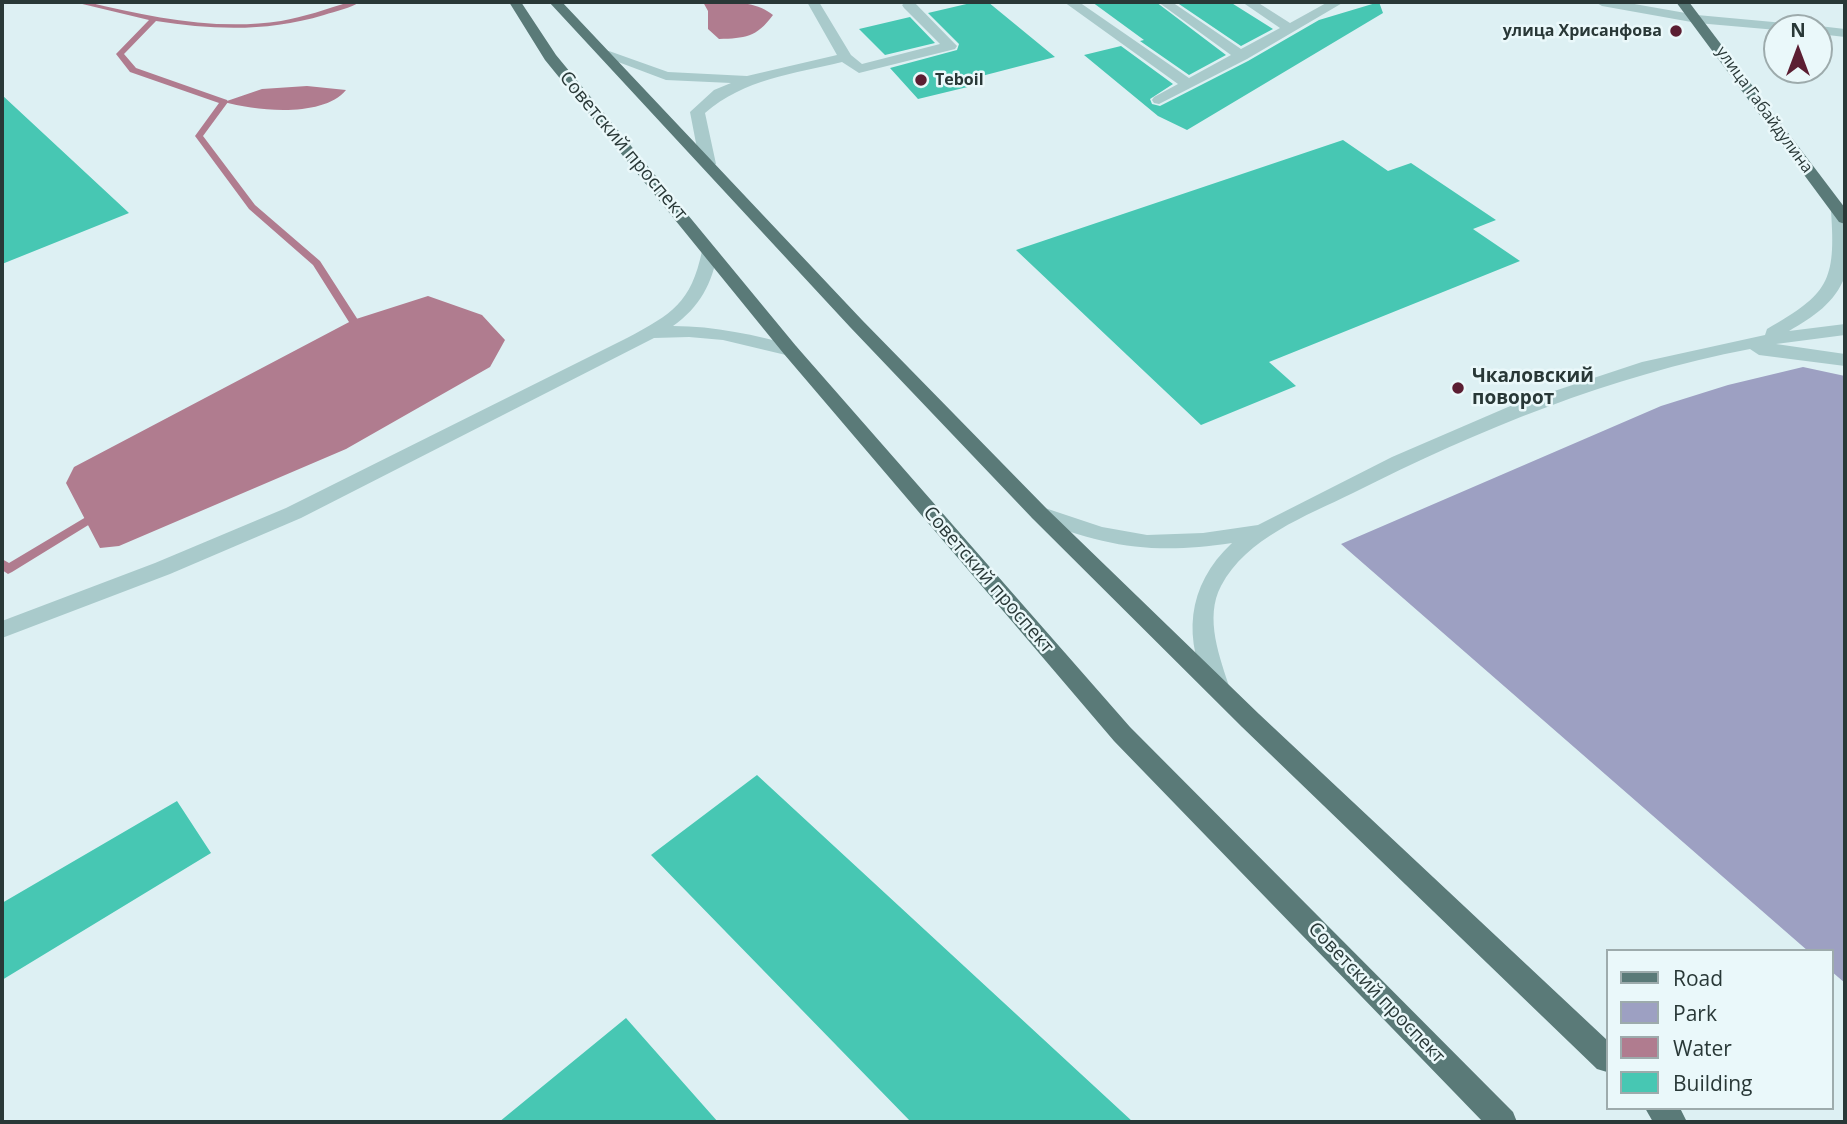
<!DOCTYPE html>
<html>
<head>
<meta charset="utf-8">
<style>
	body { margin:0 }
	#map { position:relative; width:1847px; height:1124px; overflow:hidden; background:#ddf0f3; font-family:"Open Sans",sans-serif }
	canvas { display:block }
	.frame { position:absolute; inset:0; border:4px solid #293837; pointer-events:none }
	.legend { position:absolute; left:1606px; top:949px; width:228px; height:161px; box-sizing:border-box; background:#eaf8fa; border:2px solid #9dabac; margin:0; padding:9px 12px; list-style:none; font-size:21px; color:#293837 }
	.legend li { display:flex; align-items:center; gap:14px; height:35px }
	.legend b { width:35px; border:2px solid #9dabac }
	.north { position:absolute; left:1763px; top:14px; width:70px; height:70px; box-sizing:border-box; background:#eaf8fa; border:2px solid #9dabac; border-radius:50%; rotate:0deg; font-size:19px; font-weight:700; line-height:28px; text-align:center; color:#293837 }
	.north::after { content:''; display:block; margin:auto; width:24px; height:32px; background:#5b1e32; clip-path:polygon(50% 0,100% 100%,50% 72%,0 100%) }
</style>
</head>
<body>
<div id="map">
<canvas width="1847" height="1124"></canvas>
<div class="frame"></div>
<ul class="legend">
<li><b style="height:9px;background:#5a7a78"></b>Road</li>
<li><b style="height:19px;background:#9da0c2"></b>Park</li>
<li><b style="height:19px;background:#b07c8f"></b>Water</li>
<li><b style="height:19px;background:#47c7b3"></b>Building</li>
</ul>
<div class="north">N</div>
</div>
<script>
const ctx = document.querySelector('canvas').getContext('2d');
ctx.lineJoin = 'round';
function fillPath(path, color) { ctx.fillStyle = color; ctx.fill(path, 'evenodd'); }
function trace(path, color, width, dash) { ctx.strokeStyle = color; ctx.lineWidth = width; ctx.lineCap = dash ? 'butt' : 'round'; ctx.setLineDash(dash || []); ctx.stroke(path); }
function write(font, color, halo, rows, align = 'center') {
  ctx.font = font + ' "Open Sans",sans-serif'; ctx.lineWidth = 5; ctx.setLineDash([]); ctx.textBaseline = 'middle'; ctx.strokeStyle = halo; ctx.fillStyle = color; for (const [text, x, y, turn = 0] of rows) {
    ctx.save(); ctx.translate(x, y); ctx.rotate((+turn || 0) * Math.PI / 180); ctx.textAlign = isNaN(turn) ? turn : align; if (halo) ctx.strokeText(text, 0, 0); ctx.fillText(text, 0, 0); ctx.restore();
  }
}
const green = new Path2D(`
	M 1803,367 L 1845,376 L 1845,983 L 1831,971 L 1831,951 L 1808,951 L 1341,544 L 1661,406 L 1728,385 Z`);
const water = new Path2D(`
	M 703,2 C 726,2 756,0 773,15 C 756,38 745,38 719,39 L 708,29 L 708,11 Z
	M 307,86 L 346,90 C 323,118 256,111 224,102 L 262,89 Z
	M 428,296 L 482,315 L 505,340 L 490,367 L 346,449 L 119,546 L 100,548 L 66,483 L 74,467 L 353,320 Z`);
const stream = new Path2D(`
	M 74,2 L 87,2 C 149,17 217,31 281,21 C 304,17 327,9 349,2 L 360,2 C 351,8 336,11 324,15 C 268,32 213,30 156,21 L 124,54 L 136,68 L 227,100 L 228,102 L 203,136 L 255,205 L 320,261 L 358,320 L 357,322 L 349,322 L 313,265 L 249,209 L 195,136 L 219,103 L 130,72 L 116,54 L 149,20 Z
	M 86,517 L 90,518 L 92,521 L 90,524 L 12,572 L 8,574 L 2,570 L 2,559 L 9,563 Z`);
const building = new Path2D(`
	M 975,2 L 988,2 L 1055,57 L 974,78 L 980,84 L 918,99 L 890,68 L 957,50 L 959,44 L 928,13 Z
	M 1092,2 L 1156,2 L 1226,55 L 1189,75 L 1140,41 L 1144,40 Z
	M 1176,2 L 1230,2 L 1273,29 L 1241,46 Z
	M 1379,2 L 1383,13 L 1187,130 L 1158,116 L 1084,55 L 1121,46 L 1173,84 L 1150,99 L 1152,104 L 1160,106 L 1248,61 L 1319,20 Z
	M 910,17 L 935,43 L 885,55 L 859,29 Z
	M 2,95 L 129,213 L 2,264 Z
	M 1343,140 L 1388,171 L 1411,163 L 1496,220 L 1473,229 L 1520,261 L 1269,362 L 1296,386 L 1201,425 L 1016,250 Z
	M 757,775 L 1133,1122 L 911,1122 L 651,855 Z
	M 177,801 L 211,853 L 2,980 L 2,903 Z
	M 626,1018 L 718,1122 L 499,1122 Z`);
const minor = new Path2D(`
	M 807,2 L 819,2 L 851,55 L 862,64 L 940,44 L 904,8 L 902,5 L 906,2 L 914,2 L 957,46 L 955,49 L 859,73 L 842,62 C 793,74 744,79 705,113 L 716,164 L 708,169 L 700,164 L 690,112 L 714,90 L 731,83 L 666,80 L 597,54 L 599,51 L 609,51 L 668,72 L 747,76 L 837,55 Z
	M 1064,2 L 1079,2 L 1189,78 L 1231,55 L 1158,2 L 1172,2 L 1241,49 L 1280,28 L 1242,2 L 1257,2 L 1290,23 L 1328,2 L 1344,2 L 1247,59 L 1159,104 L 1154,103 L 1152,100 L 1154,97 L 1178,84 Z
	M 1595,2 L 1623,2 L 1697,15 L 1795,24 L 1802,28 L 1777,28 L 1777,30 L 1697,23 L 1602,6 Z
	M 1819,26 L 1845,29 L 1845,37 L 1819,34 L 1819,28 L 1814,28 Z
	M 1839,206 L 1845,208 L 1845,276 C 1835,303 1813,317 1789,331 L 1845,324 L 1845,335 L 1776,344 L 1845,354 L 1845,366 L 1759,355 L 1750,349 C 1610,376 1480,429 1353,493 C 1306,516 1246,538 1221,586 C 1204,618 1220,658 1230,689 L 1227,695 L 1219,698 L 1211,695 C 1182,640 1186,586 1232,543 C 1154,555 1105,547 1032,518 L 1029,513 L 1032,508 L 1039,506 L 1102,527 L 1147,535 L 1203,533 L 1258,525 L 1392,457 L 1515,404 L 1642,362 L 1765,335 L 1767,329 C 1828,294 1836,282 1831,211 Z
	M 710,246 L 718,251 C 712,284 700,307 673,326 C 715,326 755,335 796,346 L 799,350 L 796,354 L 790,356 L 723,340 L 689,337 L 654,338 L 301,518 L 170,574 L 2,638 L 2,621 L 155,563 L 286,508 L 627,338 C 672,314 691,303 702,251 Z`);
const major = new Path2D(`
	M 509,2 L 521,2 L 556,55 L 796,346 L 1130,727 L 1513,1112 L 1517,1122 L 1483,1122 L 1114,741 L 784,354 L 545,60 Z
	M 549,2 L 562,2 L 862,320 L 1047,509 L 1259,714 L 1607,1040 L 1607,1072 L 1597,1069 L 1242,727 L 1033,519 L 850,327 Z
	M 1676,2 L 1689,2 L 1845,208 L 1845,224 L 1839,222 Z
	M 1645,1108 L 1680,1108 L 1687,1122 L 1653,1122 Z`);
const markers = [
	[1676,31,7,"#5b1e32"],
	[921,80,7,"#5b1e32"],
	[1458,388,7,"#5b1e32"]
];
const farPoinames = [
	["улица Хрисанфова",1662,31],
	["Teboil",935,80,"left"]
];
const farStreetnames = [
	["улица Габайдулина",1764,110,54]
];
const streetNames = [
	["Советский проспект",623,146,50],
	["Советский проспект",988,580,49],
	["Советский проспект",1376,993,46]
];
const poiNames = [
	["Чкаловский",1472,377],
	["поворот",1472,399]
];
fillPath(green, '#9da0c2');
fillPath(water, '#b07c8f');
fillPath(stream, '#b07c8f');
fillPath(building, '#47c7b3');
fillPath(minor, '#a9cacb');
fillPath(major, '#5a7a78');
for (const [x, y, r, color] of markers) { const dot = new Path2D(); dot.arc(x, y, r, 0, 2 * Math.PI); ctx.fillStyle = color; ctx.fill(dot); trace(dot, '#eaf8fa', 2.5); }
write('bold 16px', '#293837', '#eaf8fa', farPoinames, 'right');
write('16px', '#293837', '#eaf8fa', farStreetnames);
write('19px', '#293837', '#eaf8fa', streetNames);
write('bold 19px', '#293837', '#eaf8fa', poiNames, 'left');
</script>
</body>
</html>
